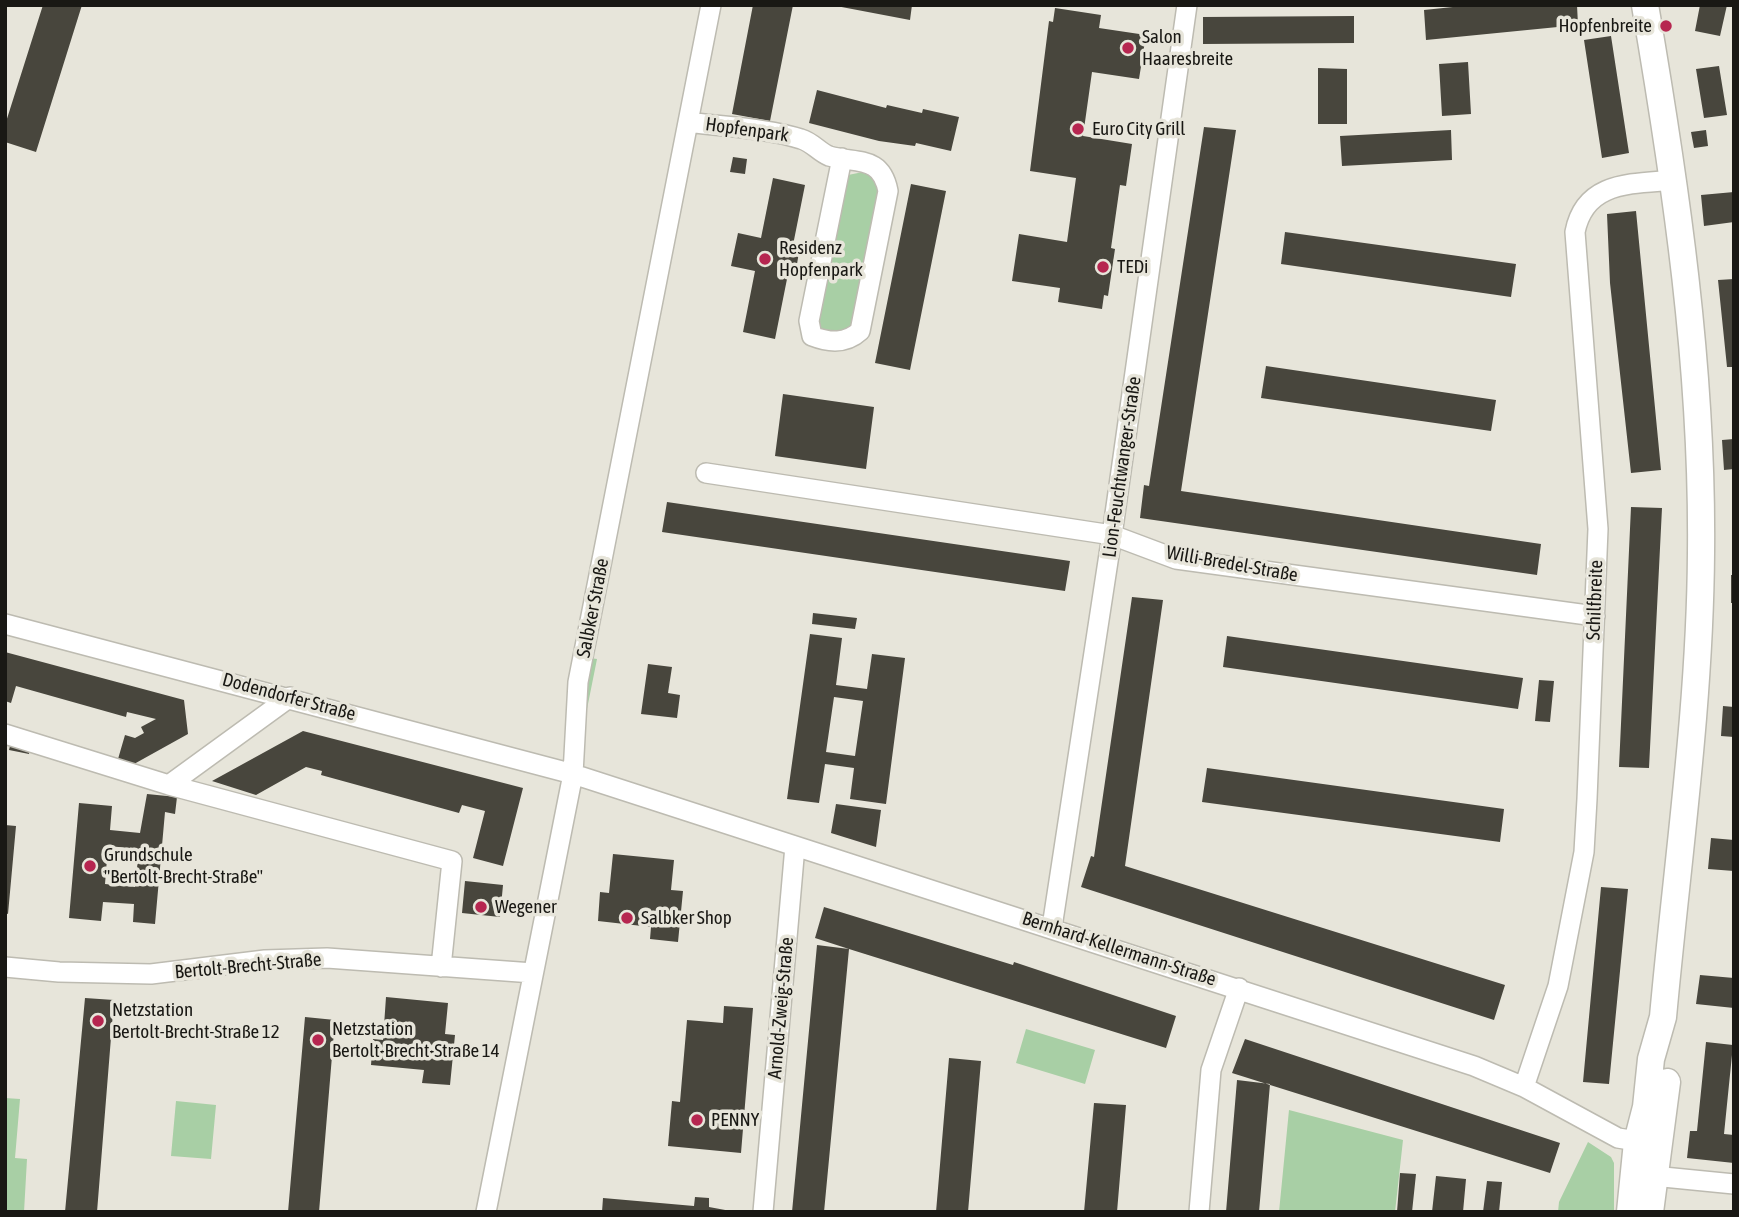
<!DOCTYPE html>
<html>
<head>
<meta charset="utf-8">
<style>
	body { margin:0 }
	#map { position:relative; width:1739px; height:1217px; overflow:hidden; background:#e7e5da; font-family:"Asap Condensed",sans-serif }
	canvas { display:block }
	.frame { position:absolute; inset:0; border:7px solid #191814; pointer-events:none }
</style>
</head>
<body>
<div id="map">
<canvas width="1739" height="1217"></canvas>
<div class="frame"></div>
</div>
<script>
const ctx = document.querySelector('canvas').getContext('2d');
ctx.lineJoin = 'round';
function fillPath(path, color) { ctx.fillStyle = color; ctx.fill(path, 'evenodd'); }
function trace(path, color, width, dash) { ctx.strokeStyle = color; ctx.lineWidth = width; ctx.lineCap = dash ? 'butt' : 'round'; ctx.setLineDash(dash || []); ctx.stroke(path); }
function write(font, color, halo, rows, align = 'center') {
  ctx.font = font + ' "Asap Condensed",sans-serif'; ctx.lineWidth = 7; ctx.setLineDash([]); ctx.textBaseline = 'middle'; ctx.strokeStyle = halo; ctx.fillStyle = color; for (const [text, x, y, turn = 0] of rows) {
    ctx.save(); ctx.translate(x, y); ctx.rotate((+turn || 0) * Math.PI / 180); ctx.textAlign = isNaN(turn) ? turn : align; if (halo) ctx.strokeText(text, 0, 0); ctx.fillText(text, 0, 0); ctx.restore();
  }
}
const green = new Path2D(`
	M 863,172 L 870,174 L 879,189 L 851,325 L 845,336 L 818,330 L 817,321 L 844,184 L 848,175 Z
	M 590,658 L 597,659 L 585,719 L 584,693 Z
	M 1026,1029 L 1095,1050 L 1085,1084 L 1016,1063 Z
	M 5,1098 L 20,1099 L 15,1158 L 27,1159 L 24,1212 L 5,1212 Z
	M 176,1101 L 216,1105 L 211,1159 L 171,1156 Z
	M 1289,1110 L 1403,1140 L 1395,1212 L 1279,1212 Z
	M 1588,1142 L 1611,1157 L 1614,1163 L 1614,1212 L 1558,1212 L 1559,1202 Z`);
const building = new Path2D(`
	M 43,5 L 82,5 L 36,152 L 5,142 L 5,125 Z
	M 753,5 L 793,5 L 770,121 L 732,114 Z
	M 831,5 L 912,5 L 910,20 Z
	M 1472,5 L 1577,5 L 1578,25 L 1426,40 L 1424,10 Z
	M 1700,5 L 1727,5 L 1720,36 L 1695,31 Z
	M 1055,8 L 1101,15 L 1099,28 L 1146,35 L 1139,79 L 1092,72 L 1083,136 L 1132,144 L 1126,186 L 1120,185 L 1111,248 L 1115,249 L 1108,296 L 1104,295 L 1102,309 L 1058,302 L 1060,288 L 1012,281 L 1019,234 L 1067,242 L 1076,178 L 1030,171 L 1049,21 L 1053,22 Z
	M 1354,16 L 1354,43 L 1203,44 L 1203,17 Z
	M 1611,36 L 1629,153 L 1602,158 L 1584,40 Z
	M 1468,62 L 1471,114 L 1442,116 L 1439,64 Z
	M 1719,66 L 1727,115 L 1704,118 L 1696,69 Z
	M 1318,68 L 1347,69 L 1347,124 L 1318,124 Z
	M 817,90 L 886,108 L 887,105 L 922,113 L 923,109 L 959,117 L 951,151 L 916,143 L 915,146 L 879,141 L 809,123 Z
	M 1204,127 L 1236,130 L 1181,491 L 1541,544 L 1537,575 L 1140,518 L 1144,485 L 1149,486 Z
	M 1451,130 L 1452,160 L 1342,166 L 1340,136 Z
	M 1706,130 L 1708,146 L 1694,148 L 1691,132 Z
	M 733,157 L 747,159 L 745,174 L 730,172 Z
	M 773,178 L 805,185 L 792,250 L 799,252 L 795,276 L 788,274 L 775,339 L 743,332 L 755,271 L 731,266 L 738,233 L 761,238 Z
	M 911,184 L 946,191 L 910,370 L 875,363 Z
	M 1734,192 L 1734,222 L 1704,226 L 1701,195 Z
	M 1636,211 L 1661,470 L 1631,473 L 1610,283 L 1607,214 Z
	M 1285,232 L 1516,264 L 1511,297 L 1281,264 Z
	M 1734,279 L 1734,367 L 1727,367 L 1718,280 Z
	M 1266,366 L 1496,400 L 1491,431 L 1261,398 Z
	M 783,394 L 874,407 L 866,469 L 775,456 Z
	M 1734,439 L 1734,469 L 1724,470 L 1722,440 Z
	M 667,502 L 1070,561 L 1065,591 L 662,532 Z
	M 1631,507 L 1662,508 L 1649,768 L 1619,767 Z
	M 1731,575 L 1734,575 L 1734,603 L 1731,603 Z
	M 1132,597 L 1163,600 L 1125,866 L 1505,985 L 1494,1020 L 1081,887 L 1091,856 L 1094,857 Z
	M 813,613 L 857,618 L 855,629 L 812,624 Z
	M 810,634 L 842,638 L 836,685 L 867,689 L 872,654 L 905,658 L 886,804 L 850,799 L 854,768 L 825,764 L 819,803 L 787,799 ZM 834,697 L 863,701 L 855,756 L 826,752 Z
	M 1227,636 L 1523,678 L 1518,709 L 1223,667 Z
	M 5,652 L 184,700 L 188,734 L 134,764 L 118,759 L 125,735 L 135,738 L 144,733 L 141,727 L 156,719 L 127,712 L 126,717 L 16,686 L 11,703 L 5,701 Z
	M 648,664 L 672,667 L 668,693 L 680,695 L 677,718 L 641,714 Z
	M 1539,680 L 1554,681 L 1550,722 L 1535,721 Z
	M 1723,706 L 1734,707 L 1734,737 L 1721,736 Z
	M 303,731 L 523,788 L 503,866 L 473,858 L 485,811 L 462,805 L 459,813 L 321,775 L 322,771 L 306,767 L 256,795 L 212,781 Z
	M 11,742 L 30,746 L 29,754 L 9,750 Z
	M 1207,768 L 1504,809 L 1500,842 L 1202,802 Z
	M 147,794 L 177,797 L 175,814 L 165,812 L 155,924 L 133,922 L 134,904 L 103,902 L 101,921 L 69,918 L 79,803 L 112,806 L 110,830 L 140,833 ZM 108,846 L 139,849 L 135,887 L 105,884 Z
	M 836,804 L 881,810 L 876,847 L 831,833 Z
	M 5,825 L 16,826 L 8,914 L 5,913 Z
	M 1711,838 L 1734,840 L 1734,871 L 1708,869 Z
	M 613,854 L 674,860 L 671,890 L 683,891 L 678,942 L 650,939 L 651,927 L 598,921 L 600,892 L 609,893 Z
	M 465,881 L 503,885 L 500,917 L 462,913 Z
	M 1601,887 L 1628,889 L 1609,1084 L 1583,1082 Z
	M 824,907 L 1013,965 L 1014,962 L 1176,1016 L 1166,1048 L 849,949 L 824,1212 L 792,1212 L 817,945 L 849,949 L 815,938 Z
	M 1700,975 L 1734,978 L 1734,1008 L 1696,1004 Z
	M 386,997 L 448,1003 L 445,1034 L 455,1035 L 450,1085 L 422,1083 L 424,1070 L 371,1065 L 373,1039 L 383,1040 Z
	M 85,998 L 114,1000 L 97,1212 L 65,1212 Z
	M 724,1006 L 753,1008 L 741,1153 L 668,1146 L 672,1101 L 680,1102 L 687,1020 L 723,1023 Z
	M 305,1017 L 335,1020 L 319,1212 L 288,1212 Z
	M 1245,1039 L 1560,1143 L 1550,1173 L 1232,1073 Z
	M 1706,1042 L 1733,1045 L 1724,1134 L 1734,1135 L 1734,1163 L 1687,1158 L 1690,1131 L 1697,1131 Z
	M 949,1058 L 981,1061 L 968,1212 L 936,1212 Z
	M 1237,1080 L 1270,1084 L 1259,1212 L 1226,1212 Z
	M 1094,1103 L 1126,1105 L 1117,1212 L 1084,1212 Z
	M 1400,1173 L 1416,1174 L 1412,1212 L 1397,1212 Z
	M 1436,1176 L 1466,1179 L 1463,1212 L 1432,1212 Z
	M 1487,1181 L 1502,1182 L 1499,1212 L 1483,1212 Z
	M 695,1197 L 709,1198 L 709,1207 L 736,1212 L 602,1212 L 603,1198 L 694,1206 Z`);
const street = new Path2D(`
	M 688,122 C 724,127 767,128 801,139 C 812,142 819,152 829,156 C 857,164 881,155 888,191 L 860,331 C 846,344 830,343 812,336 L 809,321 L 842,158
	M 706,473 L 1112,535 L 1176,559 L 1595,616
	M 5,624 L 573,774 L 1474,1066 L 1524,1087 L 1618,1138 L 1649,1143
	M 5,734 L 169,785 L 452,861 L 441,967
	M 169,785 L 290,697
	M 1052,927 L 1112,535 L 1187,5
	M 5,967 L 59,972 L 151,974 L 265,960 L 327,958 L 533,973
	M 1524,1087 L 1558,986 L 1584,852 L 1587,799 L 1598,529 L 1575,232 C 1585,181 1631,184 1674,180
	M 1653,1176 L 1734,1184
	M 486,1212 L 573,774 L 578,682 L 711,5
	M 763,1212 L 795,846
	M 1199,1212 L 1211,1070 L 1239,988`);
const secondary = new Path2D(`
	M 1630,1212 L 1637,1142 L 1646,1107 L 1651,1059 L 1663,1017 C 1677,863 1700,708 1701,553 C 1703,369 1676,186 1645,5
	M 1650,1212 L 1667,1082`);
const markers = [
	[1666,26,7,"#b62650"],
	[1128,48,7,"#b62650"],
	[1078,129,7,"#b62650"],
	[765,259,7,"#b62650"],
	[1103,267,7,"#b62650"],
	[90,866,7,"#b62650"],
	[481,907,7,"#b62650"],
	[627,918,7,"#b62650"],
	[98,1021,7,"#b62650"],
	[318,1040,7,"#b62650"],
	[697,1120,7,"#b62650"]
];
const poiNames = [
	["Hopfenbreite",1652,26,"right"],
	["Salon",1142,37],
	["Haaresbreite",1142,59],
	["Euro City Grill",1092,129],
	["Residenz",779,248],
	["Hopfenpark",779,270],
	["TEDi",1117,267],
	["Grundschule",104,855],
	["\"Bertolt-Brecht-Straße\"",104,877],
	["Wegener",495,907],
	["Salbker Shop",641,918],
	["Netzstation",112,1010],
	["Bertolt-Brecht-Straße 12",112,1032],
	["Netzstation",332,1029],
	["Bertolt-Brecht-Straße 14",332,1051],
	["PENNY",711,1120]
];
const streetNames = [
	["Hopfenpark",747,130,8],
	["Lion-Feuchtwanger-Straße",1122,467,-82],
	["Willi-Bredel-Straße",1232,564,10],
	["Schilfbreite",1595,600,-88],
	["Salbker Straße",593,608,-79],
	["Dodendorfer Straße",289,697,15],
	["Bernhard-Kellermann-Straße",1119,949,18],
	["Bertolt-Brecht-Straße",248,966,-5],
	["Arnold-Zweig-Straße",781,1008,-85]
];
fillPath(green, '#a8cfa5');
fillPath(building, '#48463d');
trace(street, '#bdbbb1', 22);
trace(secondary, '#bdbbb1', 29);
trace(street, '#fff', 19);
trace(secondary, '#fff', 26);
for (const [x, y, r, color] of markers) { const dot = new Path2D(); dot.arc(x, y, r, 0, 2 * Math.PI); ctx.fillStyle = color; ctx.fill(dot); trace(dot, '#e7e5da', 2.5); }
write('19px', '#191814', '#e7e5da', poiNames, 'left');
write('19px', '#191814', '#e7e5da', streetNames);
</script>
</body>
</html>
